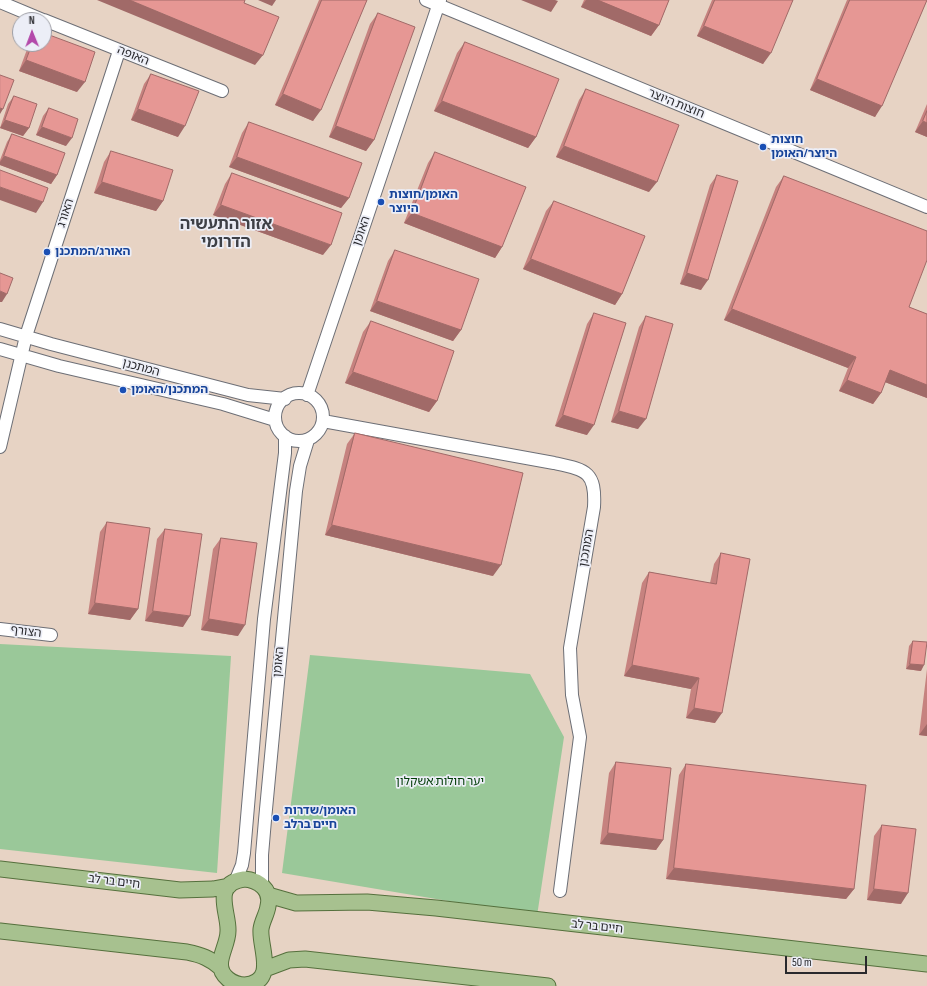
<!DOCTYPE html>
<html>
<head>
<meta charset="utf-8">
<style>
	body { margin:0 }
	#map { position:relative; width:927px; height:986px; overflow:hidden; background:#dee1e9; font-family:"Sofia Sans Condensed",sans-serif }
	canvas { display:block }
	.north { position:absolute; left:12px; top:12px; width:40px; height:40px; box-sizing:border-box; background:#eceef7; border:1px solid #9e9fa6; border-radius:50%; rotate:359deg; font-size:11px; font-weight:700; line-height:16px; text-align:center; color:#29292d }
	.north::after { content:''; display:block; margin:auto; width:14px; height:18px; background:#b349aa; clip-path:polygon(50% 0,100% 100%,50% 72%,0 100%) }
	.scale { position:absolute; left:785px; top:956px; width:82px; height:18px; box-sizing:border-box; border:2px solid #29292d; border-top:0; padding-left:5px; font-size:12px; line-height:14px; white-space:nowrap; color:#29292d; -webkit-text-stroke:3px #eceef7; paint-order:stroke }
</style>
</head>
<body>
<div id="map">
<canvas width="927" height="986"></canvas>
<div class="north">N</div>
<div class="scale">50 m</div>
</div>
<script>
const ctx = document.querySelector('canvas').getContext('2d');
ctx.lineJoin = 'round';
function fillPath(path, color) { ctx.fillStyle = color; ctx.fill(path, 'evenodd'); }
function trace(path, color, width, dash) { ctx.strokeStyle = color; ctx.lineWidth = width; ctx.lineCap = dash ? 'butt' : 'round'; ctx.setLineDash(dash || []); ctx.stroke(path); }
function write(font, color, halo, rows, align = 'center') {
  ctx.font = font + ' "Sofia Sans Condensed","Noto Sans Hebrew",sans-serif'; ctx.lineWidth = 3.5; ctx.setLineDash([]); ctx.textBaseline = 'middle'; ctx.strokeStyle = halo; ctx.fillStyle = color; for (const [text, x, y, turn = 0] of rows) {
    ctx.save(); ctx.translate(x, y); ctx.rotate((+turn || 0) * Math.PI / 180); ctx.textAlign = isNaN(turn) ? turn : align; if (halo) ctx.strokeText(text, 0, 0); ctx.fillText(text, 0, 0); ctx.restore();
  }
}
const industrial = new Path2D(`
	M 0,0 L 927,0 L 927,986 L 0,986 ZM 20,20 L 44,20 L 44,44 L 20,44 Z`);
const green = new Path2D(`
	M 0,644 L 231,656 L 217,873 L 0,849 Z
	M 310,655 L 530,674 L 564,737 L 537,916 L 282,873 Z`);
const minor = new Path2D(`
	M 426,0 L 927,207
	M 0,2 L 43,20
	M 44,20 L 222,91
	M 0,329 L 51,344 L 248,395 L 285,399
	M 0,349 L 59,366 L 223,404 L 275,420
	M275 417a24 24 0 1 1 48 0a24 24 0 1 1-48 0Z
	M 307,395 L 440,0
	M 323,421 L 554,463 C 586,470 596,471 594,507 L 570,648 L 572,695 L 580,737 L 560,891
	M 0,447 L 26,336 L 119,51
	M 0,629 L 51,635
	M 235,882 L 242,865 L 244,853 L 264,619 L 285,453 L 285,436
	M 262,886 L 262,855 L 265,820 L 296,491 L 300,466 L 308,440`);
const major = new Path2D(`
	M 0,869 L 180,890 L 213,889 L 229,886
	M 244,879 C 259,880 272,890 268,906 C 267,914 262,921 261,929 C 259,947 278,982 245,985 C 239,985 233,983 228,979 C 211,965 228,948 228,931 C 229,912 211,884 244,879 Z
	M 268,895 L 296,903 L 367,902 L 436,908 L 927,964
	M 0,931 L 187,952 C 201,955 210,958 221,968
	M 265,969 L 289,960 L 305,959 L 548,986`);
const wall = new Path2D(`
	M 319,0 L 367,0 L 313,121 L 275,105 Z
	M 584,0 L 669,0 L 659,25 L 651,36 L 581,7 Z
	M 712,0 L 793,0 L 763,64 L 697,36 Z
	M 847,0 L 927,0 L 875,117 L 810,90 Z
	M 378,13 L 374,140 L 366,151 L 329,137 L 370,24 Z
	M 465,42 L 536,137 L 528,148 L 434,111 L 457,53 Z
	M 29,44 L 44,44 L 77,92 L 19,71 Z
	M 151,74 L 178,137 L 131,120 L 144,84 Z
	M 586,89 L 649,192 L 556,157 L 579,100 Z
	M 14,96 L 29,128 L 23,136 L 0,128 L 8,104 Z
	M 927,104 L 927,137 L 915,132 Z
	M 49,108 L 66,146 L 36,135 L 43,116 Z
	M 249,122 L 349,198 L 341,208 L 229,167 L 242,133 Z
	M 12,134 L 57,175 L 51,184 L 0,165 L 0,160 L 7,142 Z
	M 111,151 L 163,201 L 156,211 L 94,193 L 104,162 Z
	M 435,152 L 502,247 L 495,258 L 404,223 L 428,163 Z
	M 232,173 L 323,255 L 213,215 L 225,184 Z
	M 717,175 L 701,290 L 680,284 L 710,185 Z
	M 784,176 L 909,307 L 927,314 L 927,398 L 885,382 L 881,393 L 873,404 L 839,391 L 848,368 L 724,320 L 776,187 Z
	M 554,201 L 622,294 L 615,305 L 523,269 L 546,211 Z
	M 395,250 L 461,330 L 453,341 L 370,311 L 388,261 Z
	M 594,313 L 587,435 L 555,426 L 587,324 Z
	M 646,316 L 638,429 L 611,422 L 639,327 Z
	M 371,321 L 437,401 L 429,412 L 345,383 L 363,332 Z
	M 355,433 L 493,576 L 325,535 L 347,444 Z
	M 107,522 L 138,609 L 130,620 L 88,614 L 100,532 Z
	M 165,529 L 183,627 L 145,621 L 157,539 Z
	M 221,538 L 238,636 L 201,630 L 213,549 Z
	M 721,553 L 715,723 L 686,718 L 691,689 L 624,676 L 642,583 L 649,572 L 710,583 L 714,564 Z
	M 913,641 L 921,671 L 906,669 L 909,646 Z
	M 927,669 L 927,736 L 919,735 Z
	M 616,762 L 663,840 L 656,850 L 600,844 L 609,773 Z
	M 686,764 L 854,889 L 846,899 L 666,879 L 679,775 Z
	M 882,825 L 901,904 L 867,900 L 874,836 Z`);
const shadedWall = new Path2D(`
	M 97,0 L 130,0 L 263,55 L 255,65 Z
	M 258,0 L 276,0 L 272,6 Z
	M 521,0 L 555,0 L 558,1 L 551,12 Z
	M 586,0 L 598,0 L 659,25 L 651,36 L 581,7 Z
	M 704,26 L 771,53 L 763,64 L 697,36 Z
	M 26,60 L 85,82 L 77,92 L 19,71 Z
	M 817,79 L 882,106 L 875,117 L 810,90 Z
	M 283,94 L 321,110 L 313,121 L 275,105 Z
	M 442,101 L 536,137 L 528,148 L 434,111 Z
	M 0,108 L 3,109 L 0,114 Z
	M 138,109 L 185,126 L 178,137 L 131,120 Z
	M 5,120 L 29,128 L 23,136 L 0,128 Z
	M 923,121 L 927,123 L 927,137 L 915,132 Z
	M 336,126 L 374,140 L 366,151 L 329,137 Z
	M 42,127 L 72,138 L 66,146 L 36,135 Z
	M 564,146 L 657,182 L 649,192 L 556,157 Z
	M 4,156 L 57,175 L 51,184 L 0,165 L 0,162 Z
	M 237,157 L 349,198 L 341,208 L 229,167 Z
	M 102,182 L 163,201 L 156,211 L 94,193 Z
	M 0,187 L 43,202 L 36,213 L 0,200 Z
	M 221,205 L 331,245 L 323,255 L 213,215 Z
	M 412,213 L 502,247 L 495,258 L 404,223 Z
	M 531,259 L 622,294 L 615,305 L 523,269 Z
	M 687,273 L 708,280 L 701,290 L 680,284 Z
	M 0,291 L 7,294 L 2,302 L 0,302 Z
	M 377,301 L 461,330 L 453,341 L 370,311 Z
	M 732,309 L 856,357 L 848,368 L 724,320 Z
	M 890,370 L 927,385 L 927,398 L 882,381 Z
	M 353,372 L 437,401 L 429,412 L 345,383 Z
	M 847,380 L 881,393 L 873,404 L 839,391 Z
	M 619,411 L 646,419 L 638,429 L 611,422 Z
	M 563,415 L 594,425 L 587,435 L 555,426 Z
	M 332,525 L 501,565 L 493,576 L 325,535 Z
	M 95,603 L 138,609 L 130,620 L 88,614 Z
	M 153,611 L 190,616 L 183,627 L 145,621 Z
	M 209,619 L 245,625 L 238,636 L 201,630 Z
	M 910,664 L 924,665 L 921,671 L 906,669 Z
	M 632,665 L 699,678 L 691,689 L 624,676 Z
	M 694,708 L 722,713 L 715,723 L 686,718 Z
	M 927,724 L 927,736 L 919,735 Z
	M 608,833 L 663,840 L 656,850 L 600,844 Z
	M 674,868 L 854,889 L 846,899 L 666,879 Z
	M 874,889 L 908,893 L 901,904 L 867,900 Z`);
const building = new Path2D(`
	M 130,0 L 245,0 L 244,3 L 279,17 L 263,55 Z
	M 322,0 L 367,0 L 321,110 L 283,94 Z
	M 598,0 L 669,0 L 659,25 Z
	M 715,0 L 793,0 L 771,53 L 704,26 Z
	M 850,0 L 927,0 L 882,106 L 817,79 Z
	M 378,13 L 415,27 L 374,140 L 336,126 Z
	M 44,33 L 95,52 L 85,82 L 26,60 L 32,44 L 44,44 Z
	M 465,42 L 559,79 L 536,137 L 442,101 Z
	M 151,74 L 199,91 L 185,126 L 138,109 Z
	M 0,75 L 14,80 L 3,109 L 0,108 Z
	M 586,89 L 679,125 L 657,182 L 564,146 Z
	M 14,96 L 37,104 L 29,128 L 5,120 Z
	M 49,108 L 78,119 L 72,138 L 42,127 Z
	M 927,111 L 927,123 L 923,121 Z
	M 249,122 L 362,163 L 349,198 L 237,157 Z
	M 12,134 L 65,153 L 57,175 L 4,156 Z
	M 111,151 L 173,170 L 163,201 L 102,182 Z
	M 435,152 L 526,187 L 502,247 L 412,213 Z
	M 0,170 L 48,188 L 43,202 L 0,187 Z
	M 232,173 L 342,213 L 331,245 L 221,205 Z
	M 717,175 L 738,181 L 708,280 L 687,273 Z
	M 784,176 L 927,231 L 927,260 L 909,307 L 927,314 L 927,385 L 890,370 L 881,393 L 847,380 L 856,357 L 732,309 Z
	M 554,201 L 645,236 L 622,294 L 531,259 Z
	M 395,250 L 479,279 L 461,330 L 377,301 Z
	M 0,273 L 13,278 L 7,294 L 0,291 Z
	M 594,313 L 626,323 L 594,425 L 563,415 Z
	M 646,316 L 673,324 L 646,419 L 619,411 Z
	M 371,321 L 454,351 L 437,401 L 353,372 Z
	M 355,433 L 523,473 L 501,565 L 332,525 Z
	M 107,522 L 150,528 L 138,609 L 95,603 Z
	M 165,529 L 202,534 L 190,616 L 153,611 Z
	M 221,538 L 257,543 L 245,625 L 209,619 Z
	M 721,553 L 750,559 L 722,713 L 694,708 L 699,678 L 632,665 L 649,572 L 716,584 Z
	M 913,641 L 927,642 L 924,665 L 910,664 Z
	M 616,762 L 671,768 L 663,840 L 608,833 Z
	M 686,764 L 866,785 L 854,889 L 674,868 Z
	M 882,825 L 916,829 L 908,893 L 874,889 Z`);
const markers = [
	[763,147,4,"#1a4fb4"],
	[381,202,4,"#1a4fb4"],
	[47,252,4,"#1a4fb4"],
	[123,390,4,"#1a4fb4"],
	[276,818,4,"#1a4fb4"]
];
const streetNames = [
	["האופה",133,56,22],
	["חוצות היוצר",676,104,22],
	["האורג",66,213,-72],
	["האומן",362,231,-71],
	["המתכנן",141,368,15],
	["המתכנן",587,548,-80],
	["הצורף",26,632,7],
	["האומן",279,662,-85],
	["חיים בר לב",114,882,7],
	["חיים בר לב",597,927,6]
];
const transitNames = [
	["חוצות",771,140],
	["היוצר/האומן",771,154],
	["האומן/חוצות",389,195],
	["היוצר",389,209],
	["האורג/המתכנן",55,252],
	["המתכנן/האומן",131,390],
	["האומן/שדרות",284,811],
	["חיים ברלב",284,825]
];
const parkNames = [
	["יער חולות אשקלון",440,782]
];
const districtNames = [
	["אזור התעשיה",226,225],
	["הדרומי",226,243]
];
fillPath(industrial, '#e7d3c4');
fillPath(green, '#9ac899');
trace(minor, '#6d6f76', 14);
trace(major, '#55703d', 17);
trace(minor, '#fff', 12);
trace(major, '#a7c18f', 15);
fillPath(wall, '#c6827f');
fillPath(shadedWall, '#a16a68');
fillPath(building, '#e69794');
trace(building, '#a16a68', 1);
for (const [x, y, r, color] of markers) { const dot = new Path2D(); dot.arc(x, y, r, 0, 2 * Math.PI); ctx.fillStyle = color; ctx.fill(dot); trace(dot, '#eceef7', 1.5); }
write('12px', '#29292d', '#eceef7', streetNames);
write('bold 12px', '#164399', '#eceef7', transitNames, 'left');
write('12px', '#003c06', '#eceef7', parkNames);
write('bold 16px', '#3e4046', '#eceef7', districtNames);
</script>
</body>
</html>
